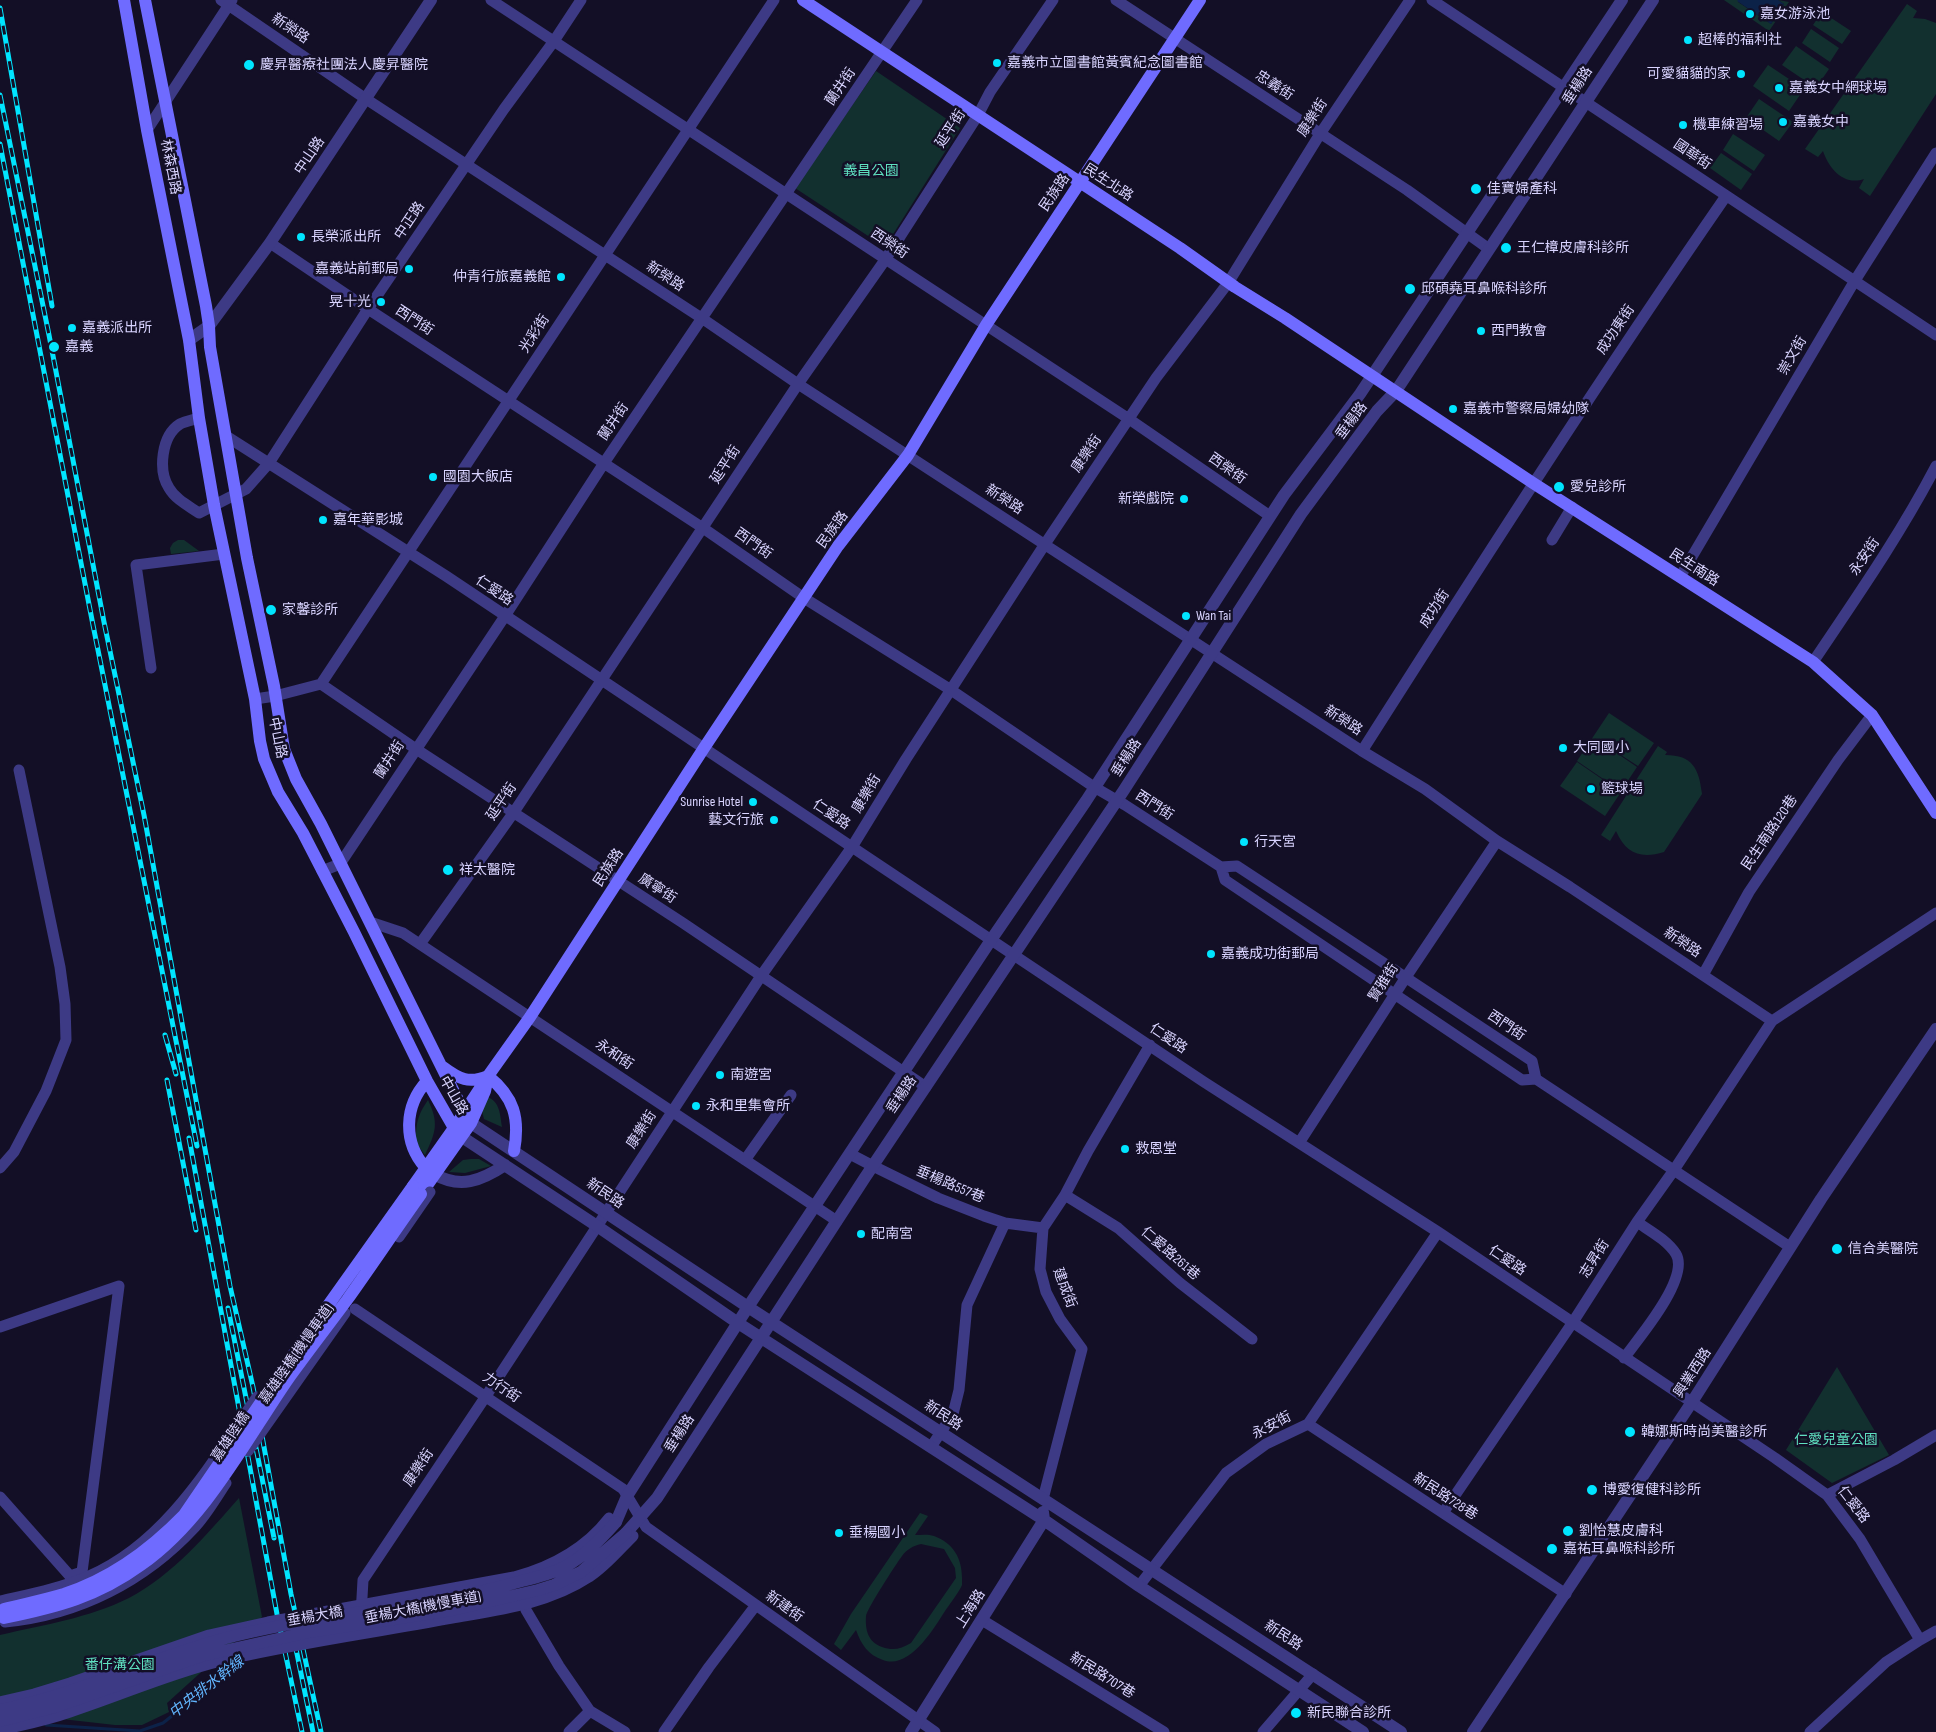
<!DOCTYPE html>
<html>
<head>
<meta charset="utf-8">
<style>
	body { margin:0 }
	canvas { display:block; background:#130f26 }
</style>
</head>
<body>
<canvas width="1936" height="1732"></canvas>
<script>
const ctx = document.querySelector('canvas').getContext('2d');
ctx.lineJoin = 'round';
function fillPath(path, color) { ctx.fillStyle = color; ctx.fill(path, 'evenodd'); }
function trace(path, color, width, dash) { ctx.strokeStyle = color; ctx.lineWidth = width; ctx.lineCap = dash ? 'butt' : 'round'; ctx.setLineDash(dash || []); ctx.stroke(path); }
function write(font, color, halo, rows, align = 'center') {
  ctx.font = font + ' "Sofia Sans Condensed","Noto Sans TC",sans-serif'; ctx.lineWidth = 5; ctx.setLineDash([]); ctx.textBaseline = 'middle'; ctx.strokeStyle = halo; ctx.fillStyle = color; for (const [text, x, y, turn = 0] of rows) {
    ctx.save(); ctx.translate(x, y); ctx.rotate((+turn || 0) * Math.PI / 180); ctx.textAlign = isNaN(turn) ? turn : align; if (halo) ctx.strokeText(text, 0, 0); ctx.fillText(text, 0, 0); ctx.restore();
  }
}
const green = new Path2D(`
	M 1724,0 L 1738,0 L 1738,2 L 1771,24 L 1784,4 L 1778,0 L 1789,2 L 1769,31 Z
	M 1907,4 L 1917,11 L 1913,18 L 1925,19 L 1936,23 L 1936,94 L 1870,196 L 1859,188 L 1864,179 C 1844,186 1829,169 1823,151 L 1818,157 L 1805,149 Z
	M 1822,12 L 1851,31 L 1842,44 L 1813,25 Z
	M 1811,29 L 1839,48 L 1830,62 L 1802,43 Z
	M 1796,46 L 1829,69 L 1816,88 L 1782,65 Z
	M 1768,65 L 1804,89 L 1789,111 L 1753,86 Z
	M 876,71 L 960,128 L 885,247 L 795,188 Z
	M 1759,99 L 1793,122 L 1779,141 L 1746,118 Z
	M 1733,134 L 1765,155 L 1754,171 L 1723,150 Z
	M 1721,153 L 1752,174 L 1741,190 L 1710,168 Z
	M 178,540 L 184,540 L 199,551 L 171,554 L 170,548 L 173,543 Z
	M 1609,713 L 1654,743 L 1638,766 L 1593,737 Z
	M 1593,737 L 1637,767 L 1621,791 L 1577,761 Z
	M 1658,746 L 1667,752 L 1665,755 C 1693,755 1699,769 1702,794 L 1664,852 C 1641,859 1626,854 1616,831 L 1610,841 L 1601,835 Z
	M 1577,762 L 1621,792 L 1605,816 L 1560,786 Z
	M 487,1097 C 500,1101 500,1115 502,1127 L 484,1119 L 482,1111 Z
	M 428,1100 C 439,1123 436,1132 425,1155 L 416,1143 C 416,1124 417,1116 428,1100 Z
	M 471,1159 L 479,1159 L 491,1166 L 465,1173 L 449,1172 L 463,1160 Z
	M 1837,1367 L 1889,1455 L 1832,1483 L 1786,1450 Z
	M 239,1498 L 262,1617 L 167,1703 L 169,1712 L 142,1725 L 115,1725 L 0,1712 L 0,1635 C 43,1625 89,1618 129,1598 C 173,1575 207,1534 239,1498 Z
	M 920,1513 L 928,1516 L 915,1535 C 921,1535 928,1534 934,1536 C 953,1543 962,1558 962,1578 C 962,1580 962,1583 962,1585 C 959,1592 949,1605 945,1611 C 933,1630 909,1670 883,1660 C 868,1655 861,1644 856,1630 L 841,1650 L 834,1644 L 851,1614 ZM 921,1544 L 944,1549 L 955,1568 L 956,1578 L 911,1643 C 901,1649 893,1651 882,1647 C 868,1642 865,1630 866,1616 C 867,1609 896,1564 902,1556 C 907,1549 913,1546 921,1544 Z`);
const water = new Path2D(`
	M 1738,0 L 1778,0 L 1784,4 L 1771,24 L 1737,1 Z`);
const stream = new Path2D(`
	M 46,1725 L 140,1731 L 163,1723 L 241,1661`);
const minor = new Path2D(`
	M 221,0 L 366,99 L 703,319 L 798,384 L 1362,751 L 1425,789 L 1497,841 L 1570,887 L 1772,1021
	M 491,0 L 1129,419 L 1270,516
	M 1116,0 L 1407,190 L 1489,249
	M 1432,0 L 1936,335
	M 147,130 L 232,0
	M 270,243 L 368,309 L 703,528 L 804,598 L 951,690 L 1094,787 L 1125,805 L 1221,867 L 1237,866 L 1272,889 L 1532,1061 L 1536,1079
	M 199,418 C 193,420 186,421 180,424 C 161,436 158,471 169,488 C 176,500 189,506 199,513 L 246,489 L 269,463 L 368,309 L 504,109 L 554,41 L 581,0
	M 226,436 L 446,576 L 1204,1082 L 1438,1232 L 1775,1458 L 1827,1495 L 1860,1539 L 1920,1640 L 1886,1662 L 1810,1732
	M 1552,540 L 1572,507
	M 1680,577 L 1854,282 L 1936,153
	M 1813,662 C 1856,598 1900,535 1936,466
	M 151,668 L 136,565 L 224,554
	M 321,684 L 774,0
	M 321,684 L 416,749 L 683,923 L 926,1087
	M 255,699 L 275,696 L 321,684
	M 1362,751 C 1481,564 1600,378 1726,196
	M 1221,867 L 1225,880 L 1522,1080 L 1536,1079 L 1790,1247
	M 322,871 L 340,864 L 505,616 L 604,463 L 917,0
	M 370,922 L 403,933 L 837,1221
	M 420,944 L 514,812 L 798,384 L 885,260 L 978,115 L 990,92 L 1053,0
	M 1703,975 L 1749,892 L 1838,760 L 1872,715
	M 1299,1143 L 1406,977 L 1497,841
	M 850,1154 L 873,1166 L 938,1198 L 984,1216 L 1005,1223 L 1043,1228
	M 745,1160 L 791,1095
	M 0,1168 L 14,1152 L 46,1091 L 66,1040 L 65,1004 L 60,967 L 19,770
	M 1065,1195 L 1118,1228 L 1180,1283 L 1252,1339
	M 355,1309 L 623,1489 L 646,1527 L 935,1732
	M 0,1327 L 119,1286 L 82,1572 L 70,1576 L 0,1497
	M 1624,1358 C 1639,1338 1690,1278 1676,1254 C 1667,1240 1650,1231 1637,1222
	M 1308,1424 L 1566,1594
	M 931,1447 L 953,1414 L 959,1390 L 967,1305 L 1005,1223
	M 1827,1495 L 1894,1460 L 1936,1435
	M 1043,1499 L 1082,1349 L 1060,1319 L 1046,1292 L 1040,1269 L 1043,1228 L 1065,1195 L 1088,1151 L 1150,1045
	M 1443,1513 L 1573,1322 L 1637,1222 L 1674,1170 L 1772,1021 L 1936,913
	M 1139,1586 L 1226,1473 L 1266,1444 L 1308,1424 L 1438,1232
	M 526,1610 L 559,1666 L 590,1711 L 625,1732
	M 361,1615 L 363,1580 L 486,1396 L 761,976 L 852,847 L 906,759 L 1045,544 L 1156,378 L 1228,283 L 1320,134 L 1410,0
	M 982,1620 L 1164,1732
	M 1920,1640 L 1936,1631
	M 569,1732 L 590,1711
	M 664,1732 L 709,1667 L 756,1605
	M 1263,1732 L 1313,1674`);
const tertiary = new Path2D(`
	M 189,340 L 209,326 L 270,243 L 431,0
	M 471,1123 L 748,1307 L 1401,1732
	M 455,1129 L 462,1137 L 597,1226 L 738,1323 L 1044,1520 L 1139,1586 L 1363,1732
	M 434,1174 C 460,1189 481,1181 505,1165
	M 616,1522 L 627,1496 L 748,1307 L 991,940 L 1086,801 L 1284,495 L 1360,394 L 1622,0
	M 626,1533 L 657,1498 L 864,1179 L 1124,790 L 1301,514 L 1377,411 L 1396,391 L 1653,0
	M 911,1732 L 1044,1520 L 1043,1512
	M 1473,1732 L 1692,1402 L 1821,1199 L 1936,1029`);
const secondary = new Path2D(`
	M 124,0 L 147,130 L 189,340 L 199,418 L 214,505 L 255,699 L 260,741 L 264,759 L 278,792 L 303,833 L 354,932 L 427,1081 L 454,1128
	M 145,0 L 206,306 L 209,326 L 210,347 L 247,558 L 274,686 L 284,749 L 296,779 L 321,824 L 464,1112 L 471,1123
	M 803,0 L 1180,248 L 1235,287 L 1285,318 L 1533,483 L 1813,662 L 1872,715 L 1936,813
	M 488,1076 C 514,1097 520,1118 514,1151
	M 425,1167 C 403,1142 404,1106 427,1081
	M 413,1186 L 454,1128 L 488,1076 C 469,1084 459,1079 443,1067
	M 421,1194 L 471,1123 L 485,1091 L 488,1076 L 530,1017 L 704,748 L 838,546 L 908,455 L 986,325 L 1200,0`);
const rail = new Path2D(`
	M 0,8 L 52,306
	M 0,95 L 49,335 L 104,622 L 144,815 L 230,1286 L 253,1387 L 291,1594 L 321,1732
	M 0,144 L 93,625 L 197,1146
	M 165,1035 L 176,1074
	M 167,1080 L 196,1230
	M 189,1138 L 277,1614 L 302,1732
	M 228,1308 L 274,1538
	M 295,1644 L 313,1732`);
const minorBridge = new Path2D(`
	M 399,1237 L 430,1192
	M 248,1451 L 345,1313
	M 1,1601 C 31,1594 61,1588 89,1576 C 167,1542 211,1463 257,1397
	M 5,1622 C 79,1615 145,1581 195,1527 C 207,1514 216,1498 226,1483
	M 0,1702 L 34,1694 L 70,1683 L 209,1635 L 268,1622 L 514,1577 C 551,1567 585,1549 609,1518
	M 0,1730 C 24,1725 47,1720 70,1712 C 119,1696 166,1675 217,1662 C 294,1643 373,1633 452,1618 C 498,1610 548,1604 589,1577 C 605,1567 619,1550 633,1536`);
const tertiaryBridge = new Path2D(`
	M 0,1710 C 81,1694 154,1656 234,1636 C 303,1619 375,1611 445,1599 C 471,1594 497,1588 522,1581 C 538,1577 554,1573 568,1565 C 587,1554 602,1538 616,1522
	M 0,1721 L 55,1707 L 201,1656 L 309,1632 L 452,1610 L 538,1590 L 554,1585 L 581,1572 L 626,1533`);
const secondaryBridge = new Path2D(`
	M 4,1609 C 24,1604 44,1600 64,1594 C 110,1579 150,1550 184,1515 L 302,1342 L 413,1186
	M 4,1618 C 57,1607 97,1597 141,1565 C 204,1521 243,1445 286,1382 C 306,1354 327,1327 347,1300 C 372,1265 396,1229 421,1194`);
const markers = [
	[1750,14,5,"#00e5ff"],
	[1688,40,5,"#00e5ff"],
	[997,63,5,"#00e5ff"],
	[249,65,6,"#00e5ff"],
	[1741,74,5,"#00e5ff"],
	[1779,88,5,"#00e5ff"],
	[1783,122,5,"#00e5ff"],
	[1683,125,5,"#00e5ff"],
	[1476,189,6,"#00e5ff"],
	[301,237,5,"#00e5ff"],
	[1506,248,6,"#00e5ff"],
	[409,269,5,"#00e5ff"],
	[561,277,5,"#00e5ff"],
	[1410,289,6,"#00e5ff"],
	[381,302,5,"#00e5ff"],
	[72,328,5,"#00e5ff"],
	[1481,331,5,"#00e5ff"],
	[54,347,6,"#00e5ff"],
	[1453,409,5,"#00e5ff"],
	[433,477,5,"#00e5ff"],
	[1559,487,6,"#00e5ff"],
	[1184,499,5,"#00e5ff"],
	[323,520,5,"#00e5ff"],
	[271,610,6,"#00e5ff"],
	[1186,616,5,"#00e5ff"],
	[1563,748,5,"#00e5ff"],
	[1591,789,5,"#00e5ff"],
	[753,802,5,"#00e5ff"],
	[774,820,5,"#00e5ff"],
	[1244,842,5,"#00e5ff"],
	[448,870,6,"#00e5ff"],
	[1211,954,5,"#00e5ff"],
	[720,1075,5,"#00e5ff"],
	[696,1106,5,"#00e5ff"],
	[1125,1149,5,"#00e5ff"],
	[861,1234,5,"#00e5ff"],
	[1837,1249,6,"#00e5ff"],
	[1630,1432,6,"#00e5ff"],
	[1592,1490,6,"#00e5ff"],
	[1568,1531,6,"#00e5ff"],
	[839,1533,5,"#00e5ff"],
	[1552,1549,6,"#00e5ff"],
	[1296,1713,6,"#00e5ff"]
];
const poiNames = [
	["嘉女游泳池",1760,14],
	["超棒的福利社",1698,40],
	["嘉義市立圖書館黃賓紀念圖書館",1007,63],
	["慶昇醫療社團法人慶昇醫院",260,65],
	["可愛貓貓的家",1731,74,"right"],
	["嘉義女中網球場",1789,88],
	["嘉義女中",1793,122],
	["機車練習場",1693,125],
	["佳寶婦產科",1487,189],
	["長榮派出所",311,237],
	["王仁樟皮膚科診所",1517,248],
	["嘉義站前郵局",399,269,"right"],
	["仲青行旅嘉義館",551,277,"right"],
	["邱碩堯耳鼻喉科診所",1421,289],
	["晃十光",371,302,"right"],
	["嘉義派出所",82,328],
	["西門教會",1491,331],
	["嘉義",65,347],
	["嘉義市警察局婦幼隊",1463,409],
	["國園大飯店",443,477],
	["愛兒診所",1570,487],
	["新榮戲院",1174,499,"right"],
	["嘉年華影城",333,520],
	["家馨診所",282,610],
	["Wan Tai",1196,616],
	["大同國小",1573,748],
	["籃球場",1601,789],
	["Sunrise Hotel",743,802,"right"],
	["藝文行旅",764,820,"right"],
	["行天宮",1254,842],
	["祥太醫院",459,870],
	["嘉義成功街郵局",1221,954],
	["南遊宮",730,1075],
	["永和里集會所",706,1106],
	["救恩堂",1135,1149],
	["配南宮",871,1234],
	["信合美醫院",1848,1249],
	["韓娜斯時尚美醫診所",1641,1432],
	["博愛復健科診所",1603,1490],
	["劉怡慧皮膚科",1579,1531],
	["垂楊國小",849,1533],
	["嘉祐耳鼻喉科診所",1563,1549],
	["新民聯合診所",1307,1713]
];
const streetNames = [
	["新榮路",290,29,34],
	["忠義街",1274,86,33],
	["垂楊路",1578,86,-57],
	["蘭井街",841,87,-56],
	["康樂街",1313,118,-57],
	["延平街",951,129,-57],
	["國華街",1692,155,34],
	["中山路",310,156,-56],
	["林森西路",170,167,79],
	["民生北路",1108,183,33],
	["民族路",1055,193,-56],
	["中正路",410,221,-56],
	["西榮街",889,244,34],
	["新榮路",665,277,33],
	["西門街",414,321,33],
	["成功東街",1616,330,-56],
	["光彩街",535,334,-57],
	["崇文街",1793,356,-60],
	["垂楊路",1352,421,-53],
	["蘭井街",614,422,-56],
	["康樂街",1087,454,-56],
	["延平街",726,465,-57],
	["西榮街",1227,469,35],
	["新榮路",1004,500,33],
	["民族路",833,530,-54],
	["西門街",753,544,35],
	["永安街",1865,557,-56],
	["民生南路",1694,568,33],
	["仁愛路",494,591,34],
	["成功街",1435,609,-57],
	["新榮路",1343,721,33],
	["中山路",277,738,78],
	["垂楊路",1127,758,-57],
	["蘭井街",390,760,-57],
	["康樂街",867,794,-59],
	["延平街",502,802,-56],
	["西門街",1154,806,33],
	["仁愛路",831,815,34],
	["民生南路120巷",1770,833,-56],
	["民族路",609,868,-57],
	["廣寧街",657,889,33],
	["新榮路",1682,943,34],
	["賢雅街",1384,983,-57],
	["西門街",1506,1026,34],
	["仁愛路",1168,1039,34],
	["永和街",614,1055,34],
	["垂楊路",902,1095,-56],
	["中山路",453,1096,60],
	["康樂街",642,1130,-57],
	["垂楊路557巷",950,1185,23],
	["新民路",605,1194,34],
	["仁愛路261巷",1170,1254,41],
	["志昇街",1595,1259,-58],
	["仁愛路",1507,1261,34],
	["建成街",1064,1288,69],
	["嘉雄陸橋(機慢車道)",297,1354,-55],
	["興業西路",1693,1373,-57],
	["力行街",501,1388,34],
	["新民路",943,1416,33],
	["永安街",1272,1426,-28],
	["垂楊路",680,1434,-57],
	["嘉雄陸橋",231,1437,-56],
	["康樂街",419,1468,-56],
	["新民路728巷",1445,1497,33],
	["仁愛路",1853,1505,52],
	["新建街",784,1607,35],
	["垂楊大橋(機慢車道)",423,1608,-11],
	["上海路",971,1609,-58],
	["垂楊大橋",315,1617,-10],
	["新民路",1283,1636,33],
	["新民路707巷",1102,1676,32]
];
const parkNames = [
	["義昌公園",871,171],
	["仁愛兒童公園",1836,1440],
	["番仔溝公園",120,1665]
];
const waterNames = [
	["中央排水幹線",207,1688,-38]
];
fillPath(green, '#12302f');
fillPath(water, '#0c2248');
trace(stream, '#0c2248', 3);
trace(minor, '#3d3a85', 11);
trace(tertiary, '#3d3a85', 12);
trace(secondary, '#6f6bff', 12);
trace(rail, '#00e5ff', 5);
trace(rail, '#130f26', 3, [9]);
trace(minorBridge, '#3d3a85', 11);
trace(tertiaryBridge, '#3d3a85', 12);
trace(secondaryBridge, '#6f6bff', 12);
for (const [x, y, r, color] of markers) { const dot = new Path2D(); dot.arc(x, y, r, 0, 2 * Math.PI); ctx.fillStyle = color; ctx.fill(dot); trace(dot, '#130f26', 2); }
write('14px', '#d9d4ff', '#130f26', poiNames, 'left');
write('14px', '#d9d4ff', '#130f26', streetNames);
write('14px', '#5fe0c0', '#130f26', parkNames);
write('italic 15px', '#62b6ff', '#130f26', waterNames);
</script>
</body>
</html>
